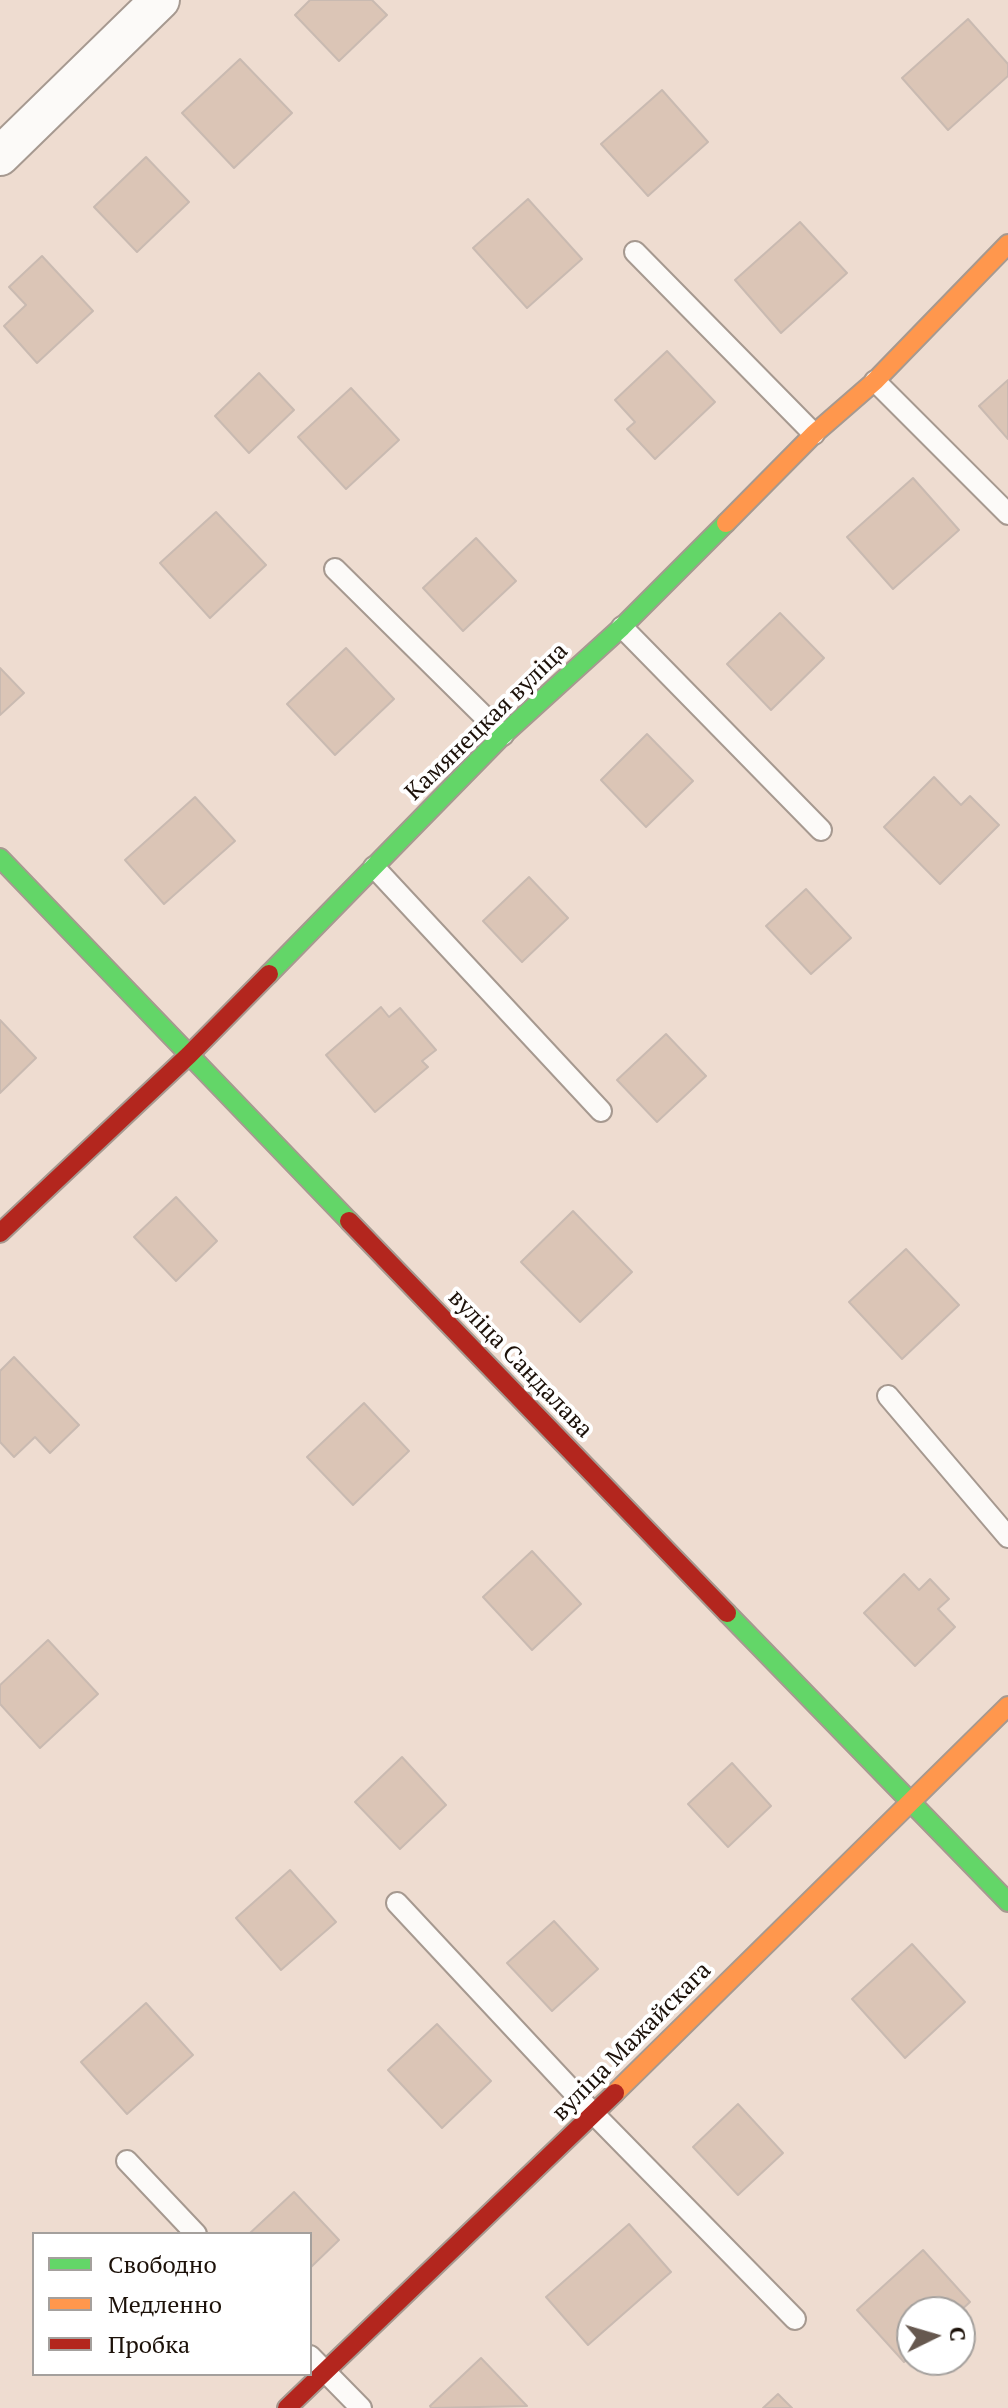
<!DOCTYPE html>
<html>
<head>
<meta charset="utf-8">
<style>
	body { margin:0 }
	#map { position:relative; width:1008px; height:2408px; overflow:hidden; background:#eedcd0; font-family:"PT Serif",serif }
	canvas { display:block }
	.legend { position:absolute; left:32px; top:2232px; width:280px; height:144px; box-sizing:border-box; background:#fff; border:2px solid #a4a09d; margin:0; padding:10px 14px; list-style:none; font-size:24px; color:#1c1109 }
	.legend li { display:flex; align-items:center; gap:16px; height:40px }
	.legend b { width:40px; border:2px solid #a4a09d }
	.north { position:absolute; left:896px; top:2296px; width:80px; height:80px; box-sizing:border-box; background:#fff; border:2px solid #a4a09d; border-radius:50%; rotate:85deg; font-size:22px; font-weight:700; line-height:32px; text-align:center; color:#1c1109 }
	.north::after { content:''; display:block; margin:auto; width:28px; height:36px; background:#66584f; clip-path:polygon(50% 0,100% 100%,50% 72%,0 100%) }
</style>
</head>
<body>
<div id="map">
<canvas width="1008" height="2408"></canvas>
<ul class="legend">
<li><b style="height:10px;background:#63d668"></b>Свободно</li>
<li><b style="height:10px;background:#ff974d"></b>Медленно</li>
<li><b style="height:10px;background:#b3261e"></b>Пробка</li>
</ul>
<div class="north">С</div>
</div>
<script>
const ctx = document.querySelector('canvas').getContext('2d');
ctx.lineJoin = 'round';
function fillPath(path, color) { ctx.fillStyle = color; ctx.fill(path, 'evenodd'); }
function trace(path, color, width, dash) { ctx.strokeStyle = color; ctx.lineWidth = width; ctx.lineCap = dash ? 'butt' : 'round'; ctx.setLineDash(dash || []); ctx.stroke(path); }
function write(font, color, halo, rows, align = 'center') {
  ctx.font = font + ' "PT Serif",serif'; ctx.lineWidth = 8; ctx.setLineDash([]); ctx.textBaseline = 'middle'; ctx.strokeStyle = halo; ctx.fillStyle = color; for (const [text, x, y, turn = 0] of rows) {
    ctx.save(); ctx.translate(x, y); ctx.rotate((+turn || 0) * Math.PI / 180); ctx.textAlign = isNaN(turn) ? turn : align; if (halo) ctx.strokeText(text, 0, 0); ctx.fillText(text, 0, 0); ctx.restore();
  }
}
const building = new Path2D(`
	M 310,0 L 372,0 L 387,15 L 339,61 L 295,15 Z
	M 968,19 L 1008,64 L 1008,76 L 948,130 L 902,78 Z
	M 240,59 L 292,113 L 234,168 L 182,113 Z
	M 662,90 L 708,142 L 648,196 L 601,144 Z
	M 146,157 L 189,202 L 137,252 L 94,207 Z
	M 528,199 L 582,259 L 527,308 L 473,248 Z
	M 800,222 L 847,273 L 781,333 L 735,280 Z
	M 42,256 L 93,311 L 37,363 L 4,326 L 26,305 L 9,287 Z
	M 667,351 L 715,402 L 655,459 L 627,429 L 635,422 L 615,400 Z
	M 259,373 L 294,410 L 249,453 L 215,416 Z
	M 1008,380 L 1008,439 L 979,406 Z
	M 351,388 L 399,440 L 346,489 L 298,437 Z
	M 913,478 L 959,530 L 893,589 L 847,537 Z
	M 216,512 L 266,565 L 210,618 L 160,563 Z
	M 476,538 L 516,581 L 463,631 L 423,588 Z
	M 780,613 L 824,658 L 771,710 L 727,664 Z
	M 346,648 L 394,699 L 335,755 L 287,704 Z
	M 0,668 L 24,693 L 0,715 Z
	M 647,734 L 693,781 L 646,827 L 601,780 Z
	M 934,777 L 961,805 L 970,796 L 999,825 L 940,884 L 884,827 Z
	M 195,797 L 235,841 L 164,904 L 125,860 Z
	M 529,877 L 568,918 L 522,962 L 483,921 Z
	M 806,889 L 851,938 L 811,974 L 766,926 Z
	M 381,1007 L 389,1017 L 400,1008 L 436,1050 L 422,1061 L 428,1067 L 375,1112 L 326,1055 Z
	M 0,1020 L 36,1058 L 0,1093 Z
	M 666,1034 L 706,1076 L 657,1122 L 617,1080 Z
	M 176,1197 L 217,1241 L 176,1281 L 134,1237 Z
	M 573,1211 L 632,1272 L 580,1322 L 521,1262 Z
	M 906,1249 L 959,1305 L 902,1359 L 849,1302 Z
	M 14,1357 L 79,1425 L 50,1453 L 35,1437 L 14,1457 L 0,1442 L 0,1371 Z
	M 364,1403 L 409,1451 L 353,1505 L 307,1457 Z
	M 532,1551 L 581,1604 L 532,1650 L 483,1597 Z
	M 904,1574 L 919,1590 L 930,1579 L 949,1599 L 938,1609 L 955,1627 L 915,1666 L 864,1613 Z
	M 48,1640 L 98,1694 L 40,1748 L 0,1704 L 0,1685 Z
	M 402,1757 L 446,1805 L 400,1849 L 355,1802 Z
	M 732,1763 L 771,1806 L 728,1847 L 688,1804 Z
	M 290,1870 L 336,1922 L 281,1970 L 236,1918 Z
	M 554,1921 L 598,1969 L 552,2011 L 507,1963 Z
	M 912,1944 L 965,2002 L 905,2058 L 852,1999 Z
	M 146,2003 L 193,2055 L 127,2114 L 81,2062 Z
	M 437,2024 L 491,2081 L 442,2128 L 388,2070 Z
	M 738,2104 L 783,2153 L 738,2195 L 693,2147 Z
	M 294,2192 L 339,2240 L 310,2268 L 310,2234 L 249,2234 Z
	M 629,2224 L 671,2272 L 588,2345 L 546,2297 Z
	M 923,2250 L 970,2302 L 959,2312 L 912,2312 L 912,2354 L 904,2362 L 857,2310 Z
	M 481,2358 L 527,2406 L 431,2408 L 430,2406 Z
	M 778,2394 L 792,2408 L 763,2408 Z`);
const lane = new Path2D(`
	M 635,252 L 814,434
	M 875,381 L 1008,514
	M 335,569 L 503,735
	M 622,627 L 821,830
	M 374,867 L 601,1111
	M 888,1396 L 1008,1537
	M 397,1903 L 594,2114 L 795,2319
	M 127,2161 L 196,2234
	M 310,2356 L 361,2408`);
const street = new Path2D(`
	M 0,156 L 160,0`);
const fast = new Path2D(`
	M 0,858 L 349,1221
	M 269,974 L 503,735 L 622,627 L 726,523
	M 727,1613 L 1008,1902`);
const slow = new Path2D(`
	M 726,523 L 814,434 L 875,381 L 1008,244
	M 615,2093 L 1008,1706`);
const jam = new Path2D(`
	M 349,1221 L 727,1613
	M 0,1233 L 189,1055 L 269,974
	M 287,2408 L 615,2093`);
const streetNames = [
	["Камянецкая вуліца",487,722,-44],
	["вуліца Сандалава",520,1364,46],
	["вуліца Мажайскага",632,2042,-45]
];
fillPath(building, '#dbc5b6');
trace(building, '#c9bab1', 2);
trace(lane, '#a69990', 24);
trace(street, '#a69990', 42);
trace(fast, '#a69990', 22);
trace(slow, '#a69990', 22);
trace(jam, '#a69990', 22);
trace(lane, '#fcfaf8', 20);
trace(street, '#fcfaf8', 38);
trace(fast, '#63d668', 18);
trace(slow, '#ff974d', 18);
trace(jam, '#b3261e', 18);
write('24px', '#1c1109', '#fff', streetNames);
</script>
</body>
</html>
